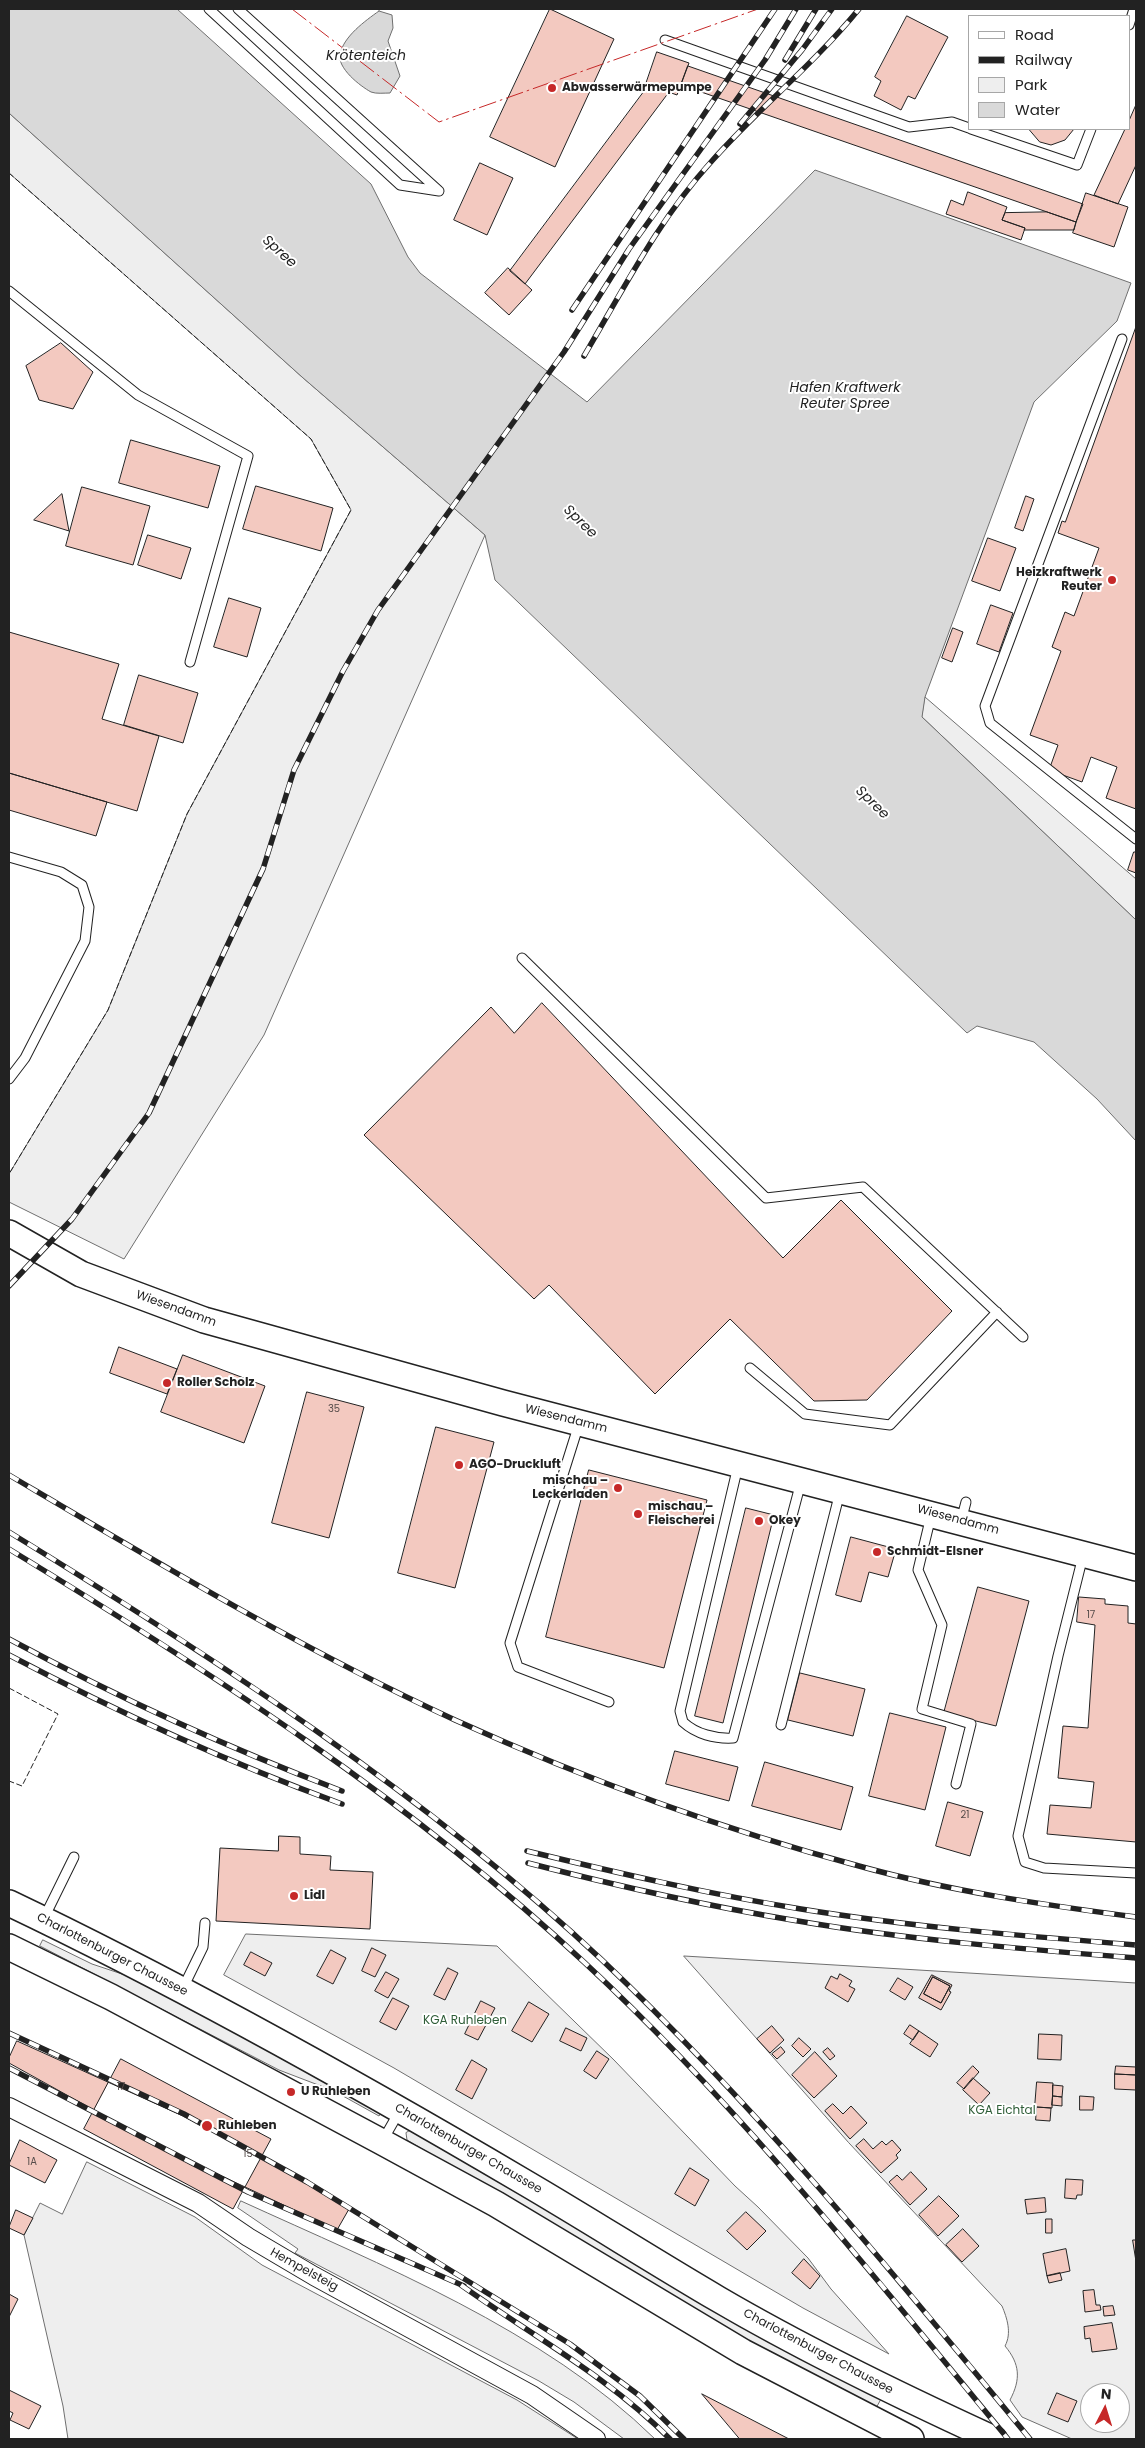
<!DOCTYPE html>
<html>
<head>
<meta charset="utf-8">
<style>
	body { margin:0 }
	#map { position:relative; width:1145px; height:2448px; overflow:hidden; background:#fff; font-family:Poppins,sans-serif }
	canvas { display:block }
	.frame { position:absolute; inset:0; border:10px solid #222; pointer-events:none }
	.legend { position:absolute; left:968px; top:15px; width:162px; height:115px; box-sizing:border-box; background:#fff; border:1px solid #a7a7a7; margin:0; padding:6px 9px; list-style:none; font-size:15px; color:#222 }
	.legend li { display:flex; align-items:center; gap:10px; height:25px }
	.legend b { width:25px; border:1px solid #a7a7a7 }
	.north { position:absolute; left:1080px; top:2383px; width:50px; height:50px; box-sizing:border-box; background:#fff; border:1px solid #a7a7a7; border-radius:50%; rotate:5deg; font-size:14px; font-weight:700; line-height:20px; text-align:center; color:#222 }
	.north::after { content:''; display:block; margin:auto; width:18px; height:22px; background:#c62828; clip-path:polygon(50% 0,100% 100%,50% 72%,0 100%) }
</style>
</head>
<body>
<div id="map">
<canvas width="1145" height="2448"></canvas>
<div class="frame"></div>
<ul class="legend">
<li><b style="height:6px;background:#fff"></b>Road</li>
<li><b style="height:6px;background:#222"></b>Railway</li>
<li><b style="height:14px;background:#eee"></b>Park</li>
<li><b style="height:14px;background:#d9d9d9"></b>Water</li>
</ul>
<div class="north">N</div>
</div>
<script>
const ctx = document.querySelector('canvas').getContext('2d');
ctx.lineJoin = 'round';
function fillPath(path, color) { ctx.fillStyle = color; ctx.fill(path, 'evenodd'); }
function trace(path, color, width, dash) { ctx.strokeStyle = color; ctx.lineWidth = width; ctx.lineCap = dash ? 'butt' : 'round'; ctx.setLineDash(dash || []); ctx.stroke(path); }
function write(font, color, halo, rows, align = 'center') {
  ctx.font = font + ' Poppins,sans-serif'; ctx.lineWidth = 4; ctx.setLineDash([]); ctx.textBaseline = 'middle'; ctx.strokeStyle = halo; ctx.fillStyle = color; for (const [text, x, y, turn = 0] of rows) {
    ctx.save(); ctx.translate(x, y); ctx.rotate((+turn || 0) * Math.PI / 180); ctx.textAlign = isNaN(turn) ? turn : align; if (halo) ctx.strokeText(text, 0, 0); ctx.fillText(text, 0, 0); ctx.restore();
  }
}
const green = new Path2D(`
	M 9,113 L 302,377 L 485,535 L 264,1035 L 124,1259 L 9,1202 L 9,1174 L 108,1010 L 187,814 L 351,510 L 311,439 L 9,173 Z
	M 925,697 L 1136,879 L 1136,920 L 922,717 Z
	M 246,1934 L 497,1946 L 614,2060 L 735,2186 L 758,2207 L 808,2258 L 831,2289 L 889,2354 L 803,2308 L 394,2068 L 224,1975 Z
	M 43,1940 L 92,1964 L 140,1980 L 383,2110 L 379,2116 L 334,2091 L 279,2070 L 40,1946 Z
	M 684,1956 L 1136,1983 L 1136,2439 L 1072,2439 L 1022,2417 L 1010,2400 C 1021,2379 1020,2364 1005,2346 C 1012,2333 1007,2318 1002,2306 L 849,2143 ZM 1090,2393 L 1120,2393 L 1120,2423 L 1090,2423 Z
	M 413,2129 L 881,2399 L 875,2410 L 779,2359 L 407,2140 L 406,2133 Z
	M 87,2162 L 195,2217 L 262,2265 L 517,2400 L 578,2439 L 68,2439 L 63,2406 L 24,2235 L 40,2203 L 62,2214 Z
	M 241,2201 C 381,2265 544,2330 655,2439 L 624,2439 L 574,2402 L 539,2381 L 295,2253 L 298,2249 L 238,2208 Z`);
const water = new Path2D(`
	M 9,9 L 177,9 L 371,184 L 408,257 L 420,273 L 587,402 L 815,170 L 1131,283 L 1117,321 L 1034,402 L 925,697 L 922,717 L 1136,920 L 1136,1141 L 1097,1099 L 1034,1042 L 977,1026 L 967,1033 L 495,580 L 485,535 L 302,377 L 9,113 Z
	M 379,11 L 392,15 L 393,28 L 388,41 L 400,76 L 390,93 C 384,93 376,94 371,92 C 360,86 337,68 340,54 C 344,36 365,21 379,11 Z`);
const building = new Path2D(`
	M 550,9 L 614,39 L 555,167 L 490,137 Z
	M 907,16 L 948,37 L 915,99 L 908,96 L 901,110 L 874,96 L 881,81 L 875,77 Z
	M 657,52 L 689,63 L 677,95 L 646,84 Z
	M 688,66 L 1083,204 L 1076,222 L 681,85 Z
	M 649,85 L 669,92 L 525,284 L 510,271 Z
	M 1136,105 L 1136,165 L 1118,204 L 1094,195 L 1125,129 L 1129,129 L 1129,121 Z
	M 1029,129 L 1074,129 L 1065,140 L 1051,145 L 1040,142 Z
	M 480,163 L 513,178 L 487,235 L 454,220 Z
	M 968,192 L 1007,207 L 1002,220 L 1025,228 L 1021,240 L 946,214 L 951,200 L 963,205 Z
	M 1086,193 L 1128,207 L 1114,247 L 1073,233 Z
	M 1047,212 L 1076,222 L 1074,230 L 1024,230 L 1025,228 L 1002,220 L 1005,213 Z
	M 508,268 L 532,290 L 509,315 L 485,293 Z
	M 1136,327 L 1136,809 L 1106,798 L 1117,767 L 1091,757 L 1082,782 L 1049,770 L 1058,745 L 1030,735 L 1061,651 L 1052,647 L 1065,612 L 1074,616 L 1099,548 L 1058,533 L 1062,521 L 1065,522 Z
	M 61,343 L 93,372 L 73,409 L 39,400 L 26,366 Z
	M 131,440 L 220,466 L 208,508 L 119,483 Z
	M 256,486 L 333,508 L 321,551 L 243,529 Z
	M 82,487 L 150,506 L 133,565 L 66,546 Z
	M 62,494 L 69,531 L 34,520 Z
	M 1026,496 L 1034,499 L 1023,531 L 1015,528 Z
	M 148,535 L 191,548 L 181,579 L 138,565 Z
	M 988,538 L 1016,548 L 1000,591 L 972,581 Z
	M 229,598 L 261,608 L 247,657 L 214,647 Z
	M 991,605 L 1013,613 L 999,652 L 977,644 Z
	M 953,628 L 963,632 L 952,662 L 942,658 Z
	M 9,632 L 119,664 L 102,719 L 159,736 L 137,811 L 9,773 Z
	M 139,675 L 198,693 L 183,743 L 124,725 Z
	M 9,773 L 107,802 L 96,836 L 9,810 Z
	M 1134,852 L 1136,852 L 1136,873 L 1128,870 Z
	M 542,1003 L 783,1258 L 841,1200 L 952,1311 L 867,1400 L 814,1401 L 730,1319 L 655,1394 L 549,1285 L 534,1299 L 364,1135 L 491,1007 L 514,1033 Z
	M 119,1347 L 177,1369 L 167,1394 L 110,1373 Z
	M 183,1355 L 265,1386 L 244,1443 L 161,1412 Z
	M 307,1392 L 364,1407 L 329,1538 L 272,1523 Z
	M 436,1427 L 494,1442 L 455,1588 L 398,1573 Z
	M 589,1470 L 707,1500 L 664,1668 L 546,1637 Z
	M 746,1508 L 774,1515 L 723,1723 L 695,1716 Z
	M 851,1537 L 896,1549 L 888,1577 L 869,1572 L 861,1602 L 836,1595 Z
	M 978,1587 L 1029,1601 L 996,1726 L 944,1713 Z
	M 1079,1597 L 1105,1599 L 1105,1604 L 1128,1606 L 1128,1623 L 1136,1624 L 1136,1842 L 1047,1834 L 1050,1805 L 1091,1808 L 1094,1782 L 1058,1778 L 1063,1726 L 1088,1728 L 1095,1625 L 1077,1622 Z
	M 800,1673 L 865,1689 L 853,1736 L 788,1720 Z
	M 890,1713 L 946,1727 L 925,1810 L 869,1796 Z
	M 675,1751 L 738,1767 L 729,1801 L 666,1784 Z
	M 765,1762 L 853,1787 L 841,1830 L 752,1806 Z
	M 948,1802 L 983,1812 L 970,1856 L 936,1846 Z
	M 279,1836 L 300,1837 L 300,1854 L 331,1856 L 330,1870 L 373,1872 L 370,1929 L 216,1921 L 220,1848 L 278,1851 Z
	M 372,1948 L 386,1955 L 375,1977 L 362,1971 Z
	M 331,1950 L 346,1958 L 333,1984 L 317,1976 Z
	M 251,1952 L 272,1963 L 265,1976 L 244,1965 Z
	M 448,1968 L 458,1973 L 445,2000 L 434,1995 Z
	M 386,1972 L 399,1979 L 388,1998 L 375,1991 Z
	M 840,1974 L 852,1981 L 849,1986 L 855,1989 L 848,2002 L 825,1988 L 831,1976 L 837,1979 Z
	M 932,1975 L 952,1985 L 949,1991 L 951,1992 L 941,2010 L 919,1998 ZM 933,1977 L 950,1986 L 941,2003 L 924,1994 Z
	M 933,1977 L 950,1986 L 941,2003 L 924,1994 Z
	M 898,1978 L 913,1987 L 905,2000 L 890,1991 Z
	M 393,1998 L 409,2006 L 396,2030 L 380,2022 Z
	M 481,2001 L 495,2008 L 478,2040 L 465,2034 Z
	M 529,2002 L 549,2014 L 532,2042 L 512,2031 Z
	M 910,2025 L 919,2031 L 913,2040 L 904,2034 Z
	M 772,2026 L 784,2040 L 770,2053 L 757,2039 Z
	M 566,2028 L 587,2038 L 581,2051 L 560,2041 Z
	M 919,2031 L 938,2044 L 930,2057 L 910,2044 Z
	M 1039,2034 L 1062,2035 L 1061,2060 L 1038,2059 Z
	M 799,2038 L 811,2049 L 803,2057 L 792,2046 Z
	M 17,2041 L 183,2116 L 261,2157 L 349,2209 L 337,2230 L 166,2150 L 9,2063 L 9,2058 Z
	M 781,2047 L 785,2052 L 777,2059 L 772,2054 Z
	M 828,2048 L 835,2056 L 830,2060 L 823,2052 Z
	M 597,2051 L 609,2059 L 596,2079 L 584,2071 Z
	M 815,2052 L 837,2076 L 814,2098 L 792,2075 Z
	M 121,2059 L 271,2139 L 233,2209 L 84,2129 Z
	M 472,2060 L 487,2069 L 472,2099 L 456,2090 Z
	M 973,2066 L 979,2072 L 964,2089 L 957,2083 Z
	M 1116,2066 L 1136,2067 L 1136,2075 L 1115,2074 Z
	M 1115,2074 L 1136,2075 L 1136,2090 L 1115,2089 Z
	M 973,2078 L 990,2093 L 979,2105 L 963,2090 Z
	M 1037,2082 L 1053,2083 L 1052,2108 L 1035,2107 Z
	M 1053,2085 L 1063,2086 L 1062,2097 L 1053,2096 Z
	M 1053,2096 L 1062,2097 L 1062,2106 L 1052,2105 Z
	M 1080,2096 L 1094,2097 L 1093,2110 L 1080,2110 Z
	M 833,2104 L 843,2114 L 851,2106 L 867,2123 L 850,2139 L 825,2111 Z
	M 1037,2107 L 1051,2108 L 1050,2121 L 1036,2120 Z
	M 864,2139 L 873,2149 L 882,2141 L 886,2145 L 892,2140 L 901,2150 L 896,2155 L 898,2158 L 881,2173 L 856,2146 Z
	M 20,2140 L 57,2160 L 45,2183 L 9,2165 Z
	M 690,2168 L 709,2180 L 695,2206 L 675,2194 Z
	M 911,2172 L 927,2189 L 910,2205 L 889,2182 L 897,2175 L 902,2180 Z
	M 1066,2179 L 1083,2180 L 1082,2195 L 1077,2195 L 1076,2199 L 1065,2198 Z
	M 939,2196 L 959,2216 L 938,2236 L 919,2215 Z
	M 1045,2198 L 1046,2212 L 1027,2214 L 1025,2200 Z
	M 16,2210 L 33,2218 L 24,2235 L 9,2228 Z
	M 746,2212 L 766,2231 L 747,2250 L 727,2231 Z
	M 1046,2219 L 1052,2219 L 1052,2233 L 1046,2233 Z
	M 963,2229 L 979,2246 L 962,2262 L 946,2245 Z
	M 1133,2240 L 1136,2240 L 1136,2261 Z
	M 1066,2249 L 1070,2271 L 1047,2276 L 1043,2254 Z
	M 804,2259 L 820,2276 L 810,2289 L 792,2273 Z
	M 1060,2273 L 1062,2280 L 1049,2283 L 1047,2276 Z
	M 1094,2290 L 1096,2305 L 1100,2305 L 1101,2310 L 1085,2312 L 1083,2291 Z
	M 9,2294 L 18,2299 L 9,2317 Z
	M 1113,2306 L 1115,2315 L 1104,2316 L 1103,2307 Z
	M 1112,2323 L 1117,2349 L 1092,2352 L 1090,2338 L 1085,2339 L 1084,2327 Z
	M 9,2390 L 41,2406 L 29,2429 L 10,2420 L 13,2413 L 9,2411 Z
	M 1057,2393 L 1077,2401 L 1068,2422 L 1048,2414 Z
	M 702,2394 L 789,2439 L 740,2439 Z`);
const lane = new Path2D(`
	M 209,9 L 400,185 L 439,191
	M 238,9 L 438,190
	M 1129,25 L 1134,9
	M 665,40 L 909,127 L 952,122 L 969,128
	M 971,129 L 1077,165 L 1091,129
	M 9,291 L 138,395 L 248,456 L 190,662
	M 1122,339 L 985,706 L 990,723 L 1136,839
	M 9,857 L 61,872 L 82,885 L 89,907 L 85,941 L 25,1058 L 9,1079
	M 522,958 L 766,1198 L 863,1187 L 1023,1337
	M 750,1368 L 805,1414 L 890,1425 L 997,1312
	M 579,1424 L 510,1643 L 518,1667 L 609,1702
	M 738,1466 L 680,1711 L 683,1722 C 696,1734 715,1739 733,1738 L 801,1482
	M 931,1516 L 918,1570 L 942,1625 L 922,1709 L 971,1724 L 956,1784
	M 961,1521 L 966,1502
	M 1083,1556 L 1058,1656 L 1018,1836 L 1025,1862 L 1044,1868 L 1136,1873
	M 781,1725 L 840,1492
	M 44,1918 L 74,1857
	M 183,1988 L 203,1947 L 205,1923
	M 383,2140 L 399,2112`);
const street = new Path2D(`
	M 9,2107 L 198,2203 L 248,2237 L 314,2276 L 532,2395 L 596,2439`);
const secondary = new Path2D(`
	M 9,1233 L 81,1274 L 204,1320 L 503,1403 L 1136,1568
	M 9,1903 C 185,1987 356,2083 524,2182 C 589,2220 653,2261 718,2299 C 807,2351 900,2396 994,2439
	M 9,1947 L 111,1997 L 382,2142 L 496,2204 L 743,2352 L 911,2439`);
const rail = new Path2D(`
	M 785,60 L 816,9
	M 740,124 L 802,50 L 832,9
	M 572,310 L 775,9
	M 584,356 C 623,290 659,219 711,162 C 758,109 814,64 859,9
	M 9,1286 L 72,1219 L 149,1113 L 263,869 L 294,770 L 343,671 L 378,610 L 564,352 L 629,249 L 765,60 L 796,9
	M 9,1475 C 153,1560 303,1650 455,1720 C 585,1779 721,1829 859,1866 C 949,1891 1044,1905 1136,1917
	M 9,1532 C 216,1659 424,1793 602,1960 C 758,2108 894,2274 1030,2439
	M 9,1549 C 211,1672 411,1801 585,1963 C 741,2108 873,2275 1008,2439
	M 9,1639 C 117,1697 228,1748 342,1791
	M 9,1655 C 117,1712 227,1762 342,1804
	M 527,1851 C 618,1873 708,1894 801,1909 C 912,1927 1024,1936 1136,1945
	M 528,1863 C 617,1886 707,1906 798,1921 C 909,1940 1023,1949 1136,1958
	M 9,2033 L 184,2114 L 307,2182 L 570,2344 L 640,2396 L 684,2439
	M 9,2068 L 248,2192 L 464,2286
	M 461,2285 C 531,2335 609,2377 670,2439`);
const fence = new Path2D(`
	M 9,173 L 311,439 L 351,510 L 187,814 L 108,1010 L 9,1174
	M 9,1688 L 58,1714 L 22,1786 L 9,1781`);
const power = new Path2D(`
	M 292,9 L 439,122 L 758,9`);
const markers = [
	[552,88,5,"#c62828"],
	[1112,580,5,"#c62828"],
	[167,1383,5,"#c62828"],
	[459,1465,5,"#c62828"],
	[618,1488,5,"#c62828"],
	[638,1514,5,"#c62828"],
	[759,1521,5,"#c62828"],
	[877,1552,5,"#c62828"],
	[294,1896,5,"#c62828"],
	[291,2092,5,"#c62828"],
	[207,2126,6,"#c62828"]
];
const numberNames = [
	["35",334,1409],
	["17",1091,1615],
	["21",965,1815],
	["17",121,2087],
	["15",248,2154],
	["1A",32,2162]
];
const poiNames = [
	["Abwasserwärmepumpe",562,88],
	["Heizkraftwerk",1102,573,"right"],
	["Reuter",1102,587,"right"],
	["Roller Scholz",177,1383],
	["AGO-Druckluft",469,1465],
	["mischau –",608,1481,"right"],
	["Leckerladen",608,1495,"right"],
	["mischau –",648,1507],
	["Fleischerei",648,1521],
	["Okey",769,1521],
	["Schmidt-Elsner",887,1552],
	["Lidl",304,1896],
	["U Ruhleben",301,2092],
	["Ruhleben",218,2126]
];
const streetNames = [
	["Wiesendamm",176,1309,20],
	["Wiesendamm",566,1419,14],
	["Wiesendamm",958,1520,15],
	["Charlottenburger Chaussee",112,1955,27],
	["Charlottenburger Chaussee",468,2149,30],
	["Hempelsteig",304,2270,29],
	["Charlottenburger Chaussee",818,2352,28]
];
const parkNames = [
	["KGA Ruhleben",465,2021],
	["KGA Eichtal",1002,2111]
];
const waterNames = [
	["Krötenteich",366,56],
	["Spree",279,252,42],
	["Hafen Kraftwerk",845,388],
	["Reuter Spree",845,404],
	["Spree",580,522,44],
	["Spree",872,803,44]
];
fillPath(green, '#eee');
trace(green, '#6f6f6f', 1);
fillPath(water, '#d9d9d9');
trace(water, '#6f6f6f', 1);
fillPath(building, '#f3c9c0');
trace(building, '#222', 1);
trace(lane, '#222', 11);
trace(street, '#222', 20);
trace(secondary, '#222', 28);
trace(lane, '#fff', 9);
trace(street, '#fff', 18);
trace(secondary, '#fff', 25);
trace(rail, '#222', 5.5);
trace(rail, '#fff', 4, [11]);
trace(fence, '#222', 1, [6, 2.5]);
trace(power, '#c62828', 1, [18, 4, 2.5, 4]);
for (const [x, y, r, color] of markers) { const dot = new Path2D(); dot.arc(x, y, r, 0, 2 * Math.PI); ctx.fillStyle = color; ctx.fill(dot); trace(dot, '#fff', 2); }
write('10px', '#564c4a', null, numberNames);
write('bold 12px', '#222', '#fff', poiNames, 'left');
write('12px', '#222', '#fff', streetNames);
write('12px', '#2f5e38', '#fff', parkNames);
write('italic 14px', '#222', '#fff', waterNames);
</script>
</body>
</html>
